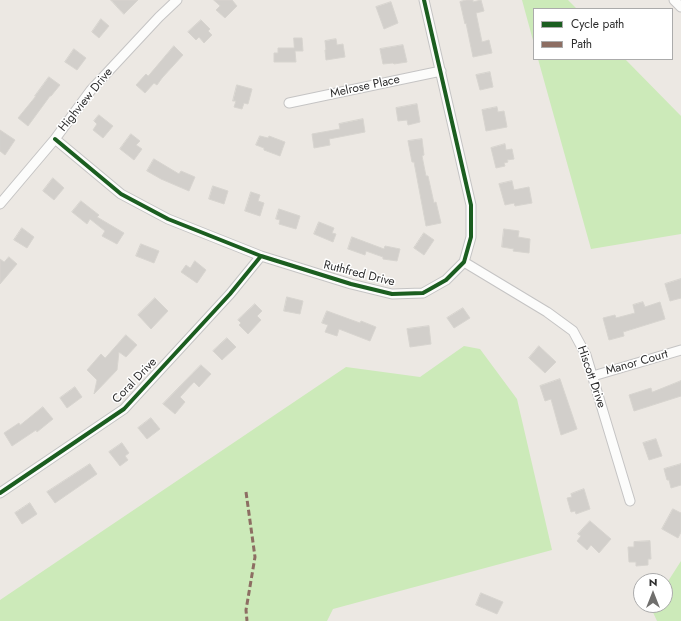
<!DOCTYPE html>
<html>
<head>
<meta charset="utf-8">
<style>
	body { margin:0 }
	#map { position:relative; width:681px; height:621px; overflow:hidden; background:#ece8e3; font-family:Jost,sans-serif }
	canvas { display:block }
	.legend { position:absolute; left:533px; top:8px; width:140px; height:52px; box-sizing:border-box; background:#fff; border:1px solid #ababab; margin:0; padding:5px 7px; list-style:none; font-size:12px; color:#2e2e2e }
	.legend li { display:flex; align-items:center; gap:8px; height:20px }
	.legend b { width:20px; border:1px solid #ababab }
	.north { position:absolute; left:633px; top:573px; width:40px; height:40px; box-sizing:border-box; background:#fff; border:1px solid #ababab; border-radius:50%; rotate:0deg; font-size:11px; font-weight:700; line-height:16px; text-align:center; color:#2e2e2e }
	.north::after { content:''; display:block; margin:auto; width:14px; height:18px; background:#706f6d; clip-path:polygon(50% 0,100% 100%,50% 72%,0 100%) }
</style>
</head>
<body>
<div id="map">
<canvas width="681" height="621"></canvas>
<ul class="legend">
<li><b style="height:5px;background:#1b5e20"></b>Cycle path</li>
<li><b style="height:5px;background:#8d6e63"></b>Path</li>
</ul>
<div class="north">N</div>
</div>
<script>
const ctx = document.querySelector('canvas').getContext('2d');
ctx.lineJoin = 'round';
function fillPath(path, color) { ctx.fillStyle = color; ctx.fill(path, 'evenodd'); }
function trace(path, color, width, dash) { ctx.strokeStyle = color; ctx.lineWidth = width; ctx.lineCap = dash ? 'butt' : 'round'; ctx.setLineDash(dash || []); ctx.stroke(path); }
function write(font, color, halo, rows, align = 'center') {
  ctx.font = font + ' Jost,sans-serif'; ctx.lineWidth = 3; ctx.setLineDash([]); ctx.textBaseline = 'middle'; ctx.strokeStyle = halo; ctx.fillStyle = color; for (const [text, x, y, turn = 0] of rows) {
    ctx.save(); ctx.translate(x, y); ctx.rotate((+turn || 0) * Math.PI / 180); ctx.textAlign = isNaN(turn) ? turn : align; if (halo) ctx.strokeText(text, 0, 0); ctx.fillText(text, 0, 0); ctx.restore();
  }
}
const green = new Path2D(`
	M 522,0 L 568,0 L 577,9 L 534,9 L 534,44 Z
	M 538,59 L 625,59 L 681,116 L 681,234 L 591,249 Z
	M 464,346 L 480,349 L 517,399 L 552,550 L 333,609 L 327,621 L 0,621 L 0,600 L 346,367 L 420,377 Z
	M 681,561 L 681,621 L 657,621 L 651,608 L 653,605 L 665,605 L 665,586 Z`);
const building = new Path2D(`
	M 111,0 L 138,0 L 124,14 Z
	M 214,0 L 232,0 L 237,6 L 225,18 L 216,10 L 220,6 Z
	M 466,0 L 473,0 L 473,2 L 481,0 L 484,11 L 476,13 L 482,42 L 489,40 L 492,53 L 473,57 L 466,23 L 465,24 L 460,2 Z
	M 391,2 L 398,23 L 384,29 L 376,7 Z
	M 101,19 L 109,26 L 99,38 L 92,32 Z
	M 201,20 L 210,29 L 208,31 L 212,35 L 204,43 L 199,37 L 196,40 L 188,32 Z
	M 294,38 L 302,38 L 303,51 L 295,51 L 296,62 L 274,62 L 274,53 L 278,53 L 278,48 L 294,48 Z
	M 336,39 L 337,45 L 343,44 L 345,57 L 326,60 L 325,50 L 326,50 L 325,41 Z
	M 403,45 L 407,62 L 394,64 L 393,63 L 383,64 L 380,49 Z
	M 174,46 L 183,55 L 162,78 L 157,85 L 154,83 L 145,93 L 136,85 L 146,74 L 148,76 Z
	M 74,49 L 86,58 L 77,70 L 65,62 Z
	M 490,72 L 493,87 L 480,90 L 476,75 Z
	M 49,77 L 60,85 L 51,96 L 50,96 L 28,126 L 18,118 L 36,96 L 35,96 Z
	M 237,85 L 252,89 L 248,104 L 244,103 L 242,109 L 234,107 L 236,101 L 233,101 Z
	M 417,104 L 420,122 L 408,125 L 407,120 L 398,121 L 396,108 Z
	M 497,107 L 498,112 L 504,111 L 507,127 L 486,131 L 482,110 Z
	M 99,115 L 113,126 L 103,138 L 93,130 L 97,124 L 94,121 Z
	M 363,119 L 365,132 L 329,139 L 330,145 L 314,148 L 312,134 L 340,129 L 339,124 Z
	M 0,130 L 15,140 L 5,155 L 0,151 Z
	M 131,134 L 140,141 L 136,145 L 142,149 L 134,160 L 120,149 Z
	M 260,136 L 268,138 L 269,136 L 285,142 L 280,156 L 264,150 L 264,148 L 256,145 Z
	M 422,139 L 424,155 L 422,156 L 426,176 L 428,176 L 434,203 L 436,202 L 441,223 L 426,226 L 414,162 L 412,162 L 408,141 Z
	M 505,144 L 506,150 L 512,149 L 514,159 L 507,160 L 508,162 L 504,163 L 505,166 L 496,168 L 491,148 Z
	M 154,159 L 179,174 L 181,171 L 195,177 L 189,191 L 161,179 L 147,171 Z
	M 53,178 L 64,188 L 54,200 L 43,191 Z
	M 512,181 L 514,190 L 529,187 L 532,203 L 515,206 L 514,203 L 505,205 L 499,184 Z
	M 213,186 L 228,191 L 224,204 L 209,199 Z
	M 251,192 L 260,195 L 258,201 L 264,203 L 260,216 L 245,211 Z
	M 81,201 L 99,215 L 97,217 L 124,233 L 117,244 L 102,236 L 105,231 L 90,219 L 87,224 L 72,212 Z
	M 279,209 L 300,216 L 296,229 L 279,224 L 280,220 L 276,219 Z
	M 319,222 L 334,228 L 332,233 L 336,234 L 333,242 L 314,234 Z
	M 22,228 L 34,237 L 27,248 L 14,240 Z
	M 504,229 L 519,231 L 518,237 L 530,239 L 529,253 L 513,251 L 514,249 L 502,247 Z
	M 424,233 L 434,240 L 424,255 L 414,248 Z
	M 352,237 L 384,249 L 385,246 L 400,249 L 397,261 L 383,259 L 383,257 L 366,251 L 365,255 L 348,249 Z
	M 141,244 L 159,251 L 154,263 L 136,256 Z
	M 9,257 L 17,264 L 0,284 L 0,259 L 4,262 Z
	M 195,261 L 206,270 L 197,283 L 181,272 L 186,265 L 190,268 Z
	M 681,279 L 681,298 L 670,301 L 665,284 Z
	M 287,297 L 303,301 L 300,314 L 284,311 Z
	M 155,298 L 168,311 L 151,329 L 138,315 Z
	M 643,302 L 645,307 L 660,302 L 665,319 L 623,332 L 624,336 L 609,340 L 603,318 L 615,315 L 616,318 L 635,313 L 633,305 Z
	M 255,304 L 262,311 L 257,316 L 261,320 L 248,334 L 239,325 L 241,323 L 238,320 Z
	M 463,308 L 470,318 L 454,328 L 447,318 Z
	M 327,311 L 360,323 L 361,321 L 376,327 L 370,341 L 339,329 L 337,336 L 325,332 L 328,325 L 322,323 Z
	M 429,326 L 431,344 L 410,347 L 407,329 Z
	M 126,335 L 137,345 L 126,357 L 119,352 L 117,370 L 94,394 L 97,380 L 87,370 L 101,354 L 105,358 Z
	M 227,338 L 236,347 L 222,360 L 213,351 Z
	M 539,346 L 556,362 L 545,373 L 529,358 Z
	M 201,365 L 211,374 L 199,387 L 194,382 L 180,397 L 185,402 L 175,414 L 163,404 Z
	M 560,379 L 577,429 L 561,435 L 551,399 L 545,401 L 540,386 Z
	M 681,381 L 681,396 L 634,411 L 629,395 L 651,388 L 652,392 Z
	M 75,387 L 82,397 L 67,408 L 60,398 Z
	M 43,407 L 53,419 L 37,432 L 36,430 L 12,446 L 4,433 L 19,423 L 20,425 Z
	M 151,418 L 160,429 L 147,439 L 138,428 Z
	M 656,439 L 662,456 L 649,460 L 643,443 Z
	M 122,443 L 129,453 L 125,456 L 128,460 L 120,466 L 109,452 Z
	M 90,464 L 97,474 L 55,503 L 47,492 Z
	M 681,464 L 681,485 L 671,488 L 669,480 L 667,480 L 664,469 Z
	M 584,489 L 590,509 L 576,514 L 575,511 L 571,512 L 567,498 L 572,497 L 571,494 Z
	M 30,503 L 37,514 L 22,524 L 15,513 Z
	M 673,509 L 681,513 L 681,532 L 678,538 L 662,529 Z
	M 590,521 L 611,539 L 599,553 L 591,545 L 587,550 L 577,541 L 581,536 L 578,534 Z
	M 650,541 L 651,559 L 648,559 L 648,565 L 636,566 L 636,562 L 629,562 L 628,547 L 634,547 L 634,542 Z
	M 481,593 L 503,602 L 497,614 L 476,605 Z`);
const street = new Path2D(`
	M 674,0 L 681,7
	M 289,103 L 441,71
	M 55,139 L 121,194 L 168,219 L 261,256 L 351,284 L 392,294 L 423,293 L 446,280 L 464,262 L 471,237 L 471,205 L 424,0
	M 0,204 L 55,139 L 91,90 L 159,17 L 177,0
	M 464,262 L 547,312 L 573,331 L 586,355 L 630,501
	M 593,376 L 681,350
	M 0,493 L 124,409 L 230,294 L 261,256`);
const quiet = new Path2D(`
	M 246,492 L 255,557 L 246,610 L 247,621`);
const cycleway = new Path2D(`
	M 55,139 L 121,194 L 168,219 L 261,256 L 351,284 L 392,294 L 423,293 L 446,280 L 464,262 L 471,237 L 471,205 L 424,0
	M 0,493 L 124,409 L 230,294 L 261,256`);
const streetNames = [
	["Melrose Place",365,87,-12],
	["Highview Drive",86,100,-51],
	["Ruthfred Drive",359,274,14],
	["Manor Court",637,363,-16],
	["Hiscott Drive",591,377,71],
	["Coral Drive",135,381,-46]
];
fillPath(green, '#cceab9');
fillPath(building, '#d2cfcb');
trace(building, '#d7d4cf', 1);
trace(street, '#c5c4c4', 11);
trace(street, '#fcfcfb', 9);
trace(quiet, '#8d6e63', 3, [6, 3]);
trace(cycleway, '#1b5e20', 4);
write('12px', '#2e2e2e', '#fff', streetNames);
</script>
</body>
</html>
